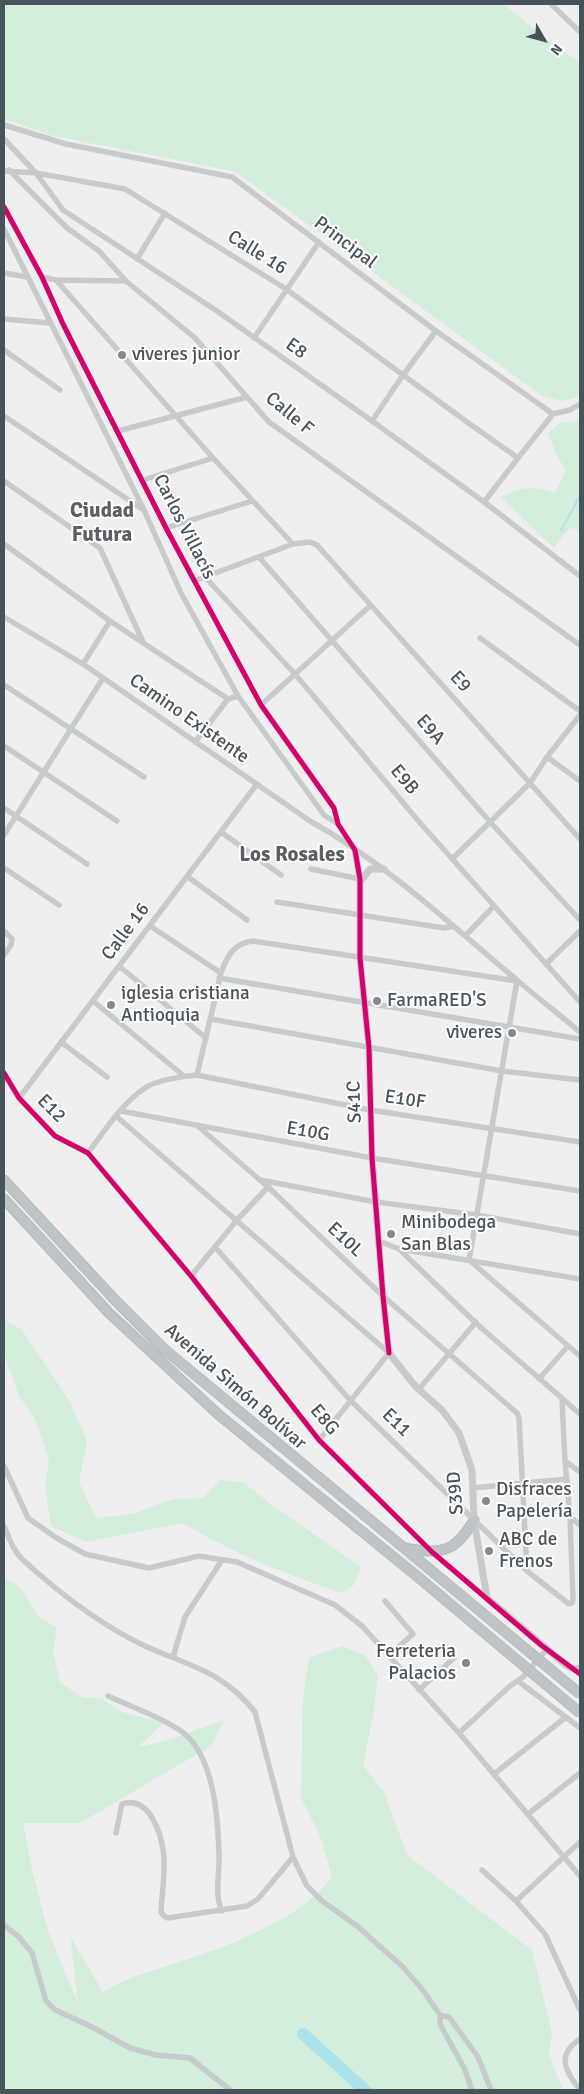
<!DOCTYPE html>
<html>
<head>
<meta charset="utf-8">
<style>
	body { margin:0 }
	#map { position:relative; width:584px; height:2094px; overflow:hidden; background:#f0efef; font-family:Signika,sans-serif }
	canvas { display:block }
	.frame { position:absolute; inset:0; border:5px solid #47535b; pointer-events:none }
	.north { position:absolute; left:519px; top:15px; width:50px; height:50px; -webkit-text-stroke:4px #fff; paint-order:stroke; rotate:128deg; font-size:14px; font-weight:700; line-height:20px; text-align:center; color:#47535b }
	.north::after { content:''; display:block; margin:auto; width:18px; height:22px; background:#47535b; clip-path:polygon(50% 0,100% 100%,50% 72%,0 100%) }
</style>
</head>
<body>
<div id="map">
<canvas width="584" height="2094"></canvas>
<div class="frame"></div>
<div class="north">N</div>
</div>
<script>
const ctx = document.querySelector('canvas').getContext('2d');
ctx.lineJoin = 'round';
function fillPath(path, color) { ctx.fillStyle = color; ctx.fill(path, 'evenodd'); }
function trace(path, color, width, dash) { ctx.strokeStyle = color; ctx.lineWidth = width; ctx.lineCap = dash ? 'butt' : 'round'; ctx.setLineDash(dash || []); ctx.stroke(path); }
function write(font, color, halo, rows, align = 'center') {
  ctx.font = font + ' Signika,sans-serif'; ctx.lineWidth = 4; ctx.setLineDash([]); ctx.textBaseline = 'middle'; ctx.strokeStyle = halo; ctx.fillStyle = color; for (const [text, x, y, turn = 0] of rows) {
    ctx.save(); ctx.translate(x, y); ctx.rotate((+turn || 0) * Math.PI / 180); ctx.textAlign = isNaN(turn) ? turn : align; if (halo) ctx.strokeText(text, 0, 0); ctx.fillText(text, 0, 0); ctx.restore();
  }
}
const green = new Path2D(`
	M 4,4 L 503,4 L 553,44 L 580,63 L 580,396 L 562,401 L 542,396 L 236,172 L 54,136 L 4,119 Z
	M 580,417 L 580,532 L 570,527 L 554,548 L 500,497 C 524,487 529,485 555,493 L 566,470 L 557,456 L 548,433 L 560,423 L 576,421 Z
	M 4,1319 L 22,1330 L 69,1400 L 87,1441 L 79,1482 L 96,1518 L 133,1514 L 173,1499 L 203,1498 L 220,1480 L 243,1482 L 272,1505 L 361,1567 L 354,1585 L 342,1593 C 287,1575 232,1553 183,1523 L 86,1542 L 51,1526 L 45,1487 L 49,1460 L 35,1419 L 19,1396 L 4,1354 Z
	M 4,1577 L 20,1587 L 37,1615 L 57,1628 L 53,1652 L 60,1682 L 83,1698 L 101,1698 L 122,1712 L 164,1723 L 138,1747 L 162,1742 L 225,1720 L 211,1746 L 80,1823 L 23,1823 L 32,1870 L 48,1931 L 78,2003 L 70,1936 L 103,1992 C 131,1975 154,1971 185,1960 C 234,1944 300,1919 332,1877 L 320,1836 L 301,1798 L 303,1696 L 309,1658 L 342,1646 L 365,1655 L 378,1676 L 373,1716 L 363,1765 L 384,1792 L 407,1855 L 532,1950 L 552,2033 L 549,2055 L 563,2090 L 4,2090 Z`);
const stream = new Path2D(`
	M 561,530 L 580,496`);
const river = new Path2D(`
	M 303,2034 L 365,2090`);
const minor = new Path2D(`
	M 551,4 L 580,32
	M 4,125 L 66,144 L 232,177 L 436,331 L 553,414 L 570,410 L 580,404
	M 4,139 L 36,173 L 63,210 L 214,309 L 372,421 L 484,502 L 580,576
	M 9,170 L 67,228 L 99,251 L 126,281 L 195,338 L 269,422 L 580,645
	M 4,171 L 36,173 L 125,189 L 286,289 L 467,422 L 518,458 L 484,502
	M 4,207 L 42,277 L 63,324 L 166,528 L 261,705 L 334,808 L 338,824 L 355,850
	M 4,229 L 144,510 L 181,593 L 238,696 L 324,815 L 338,824
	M 137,259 L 165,213
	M 4,273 L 27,277
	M 42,277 L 56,280 L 126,281
	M 56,280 L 213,458 L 293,544
	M 4,319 L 50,323
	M 254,338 L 319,242
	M 4,350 L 60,390
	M 4,416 L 142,509
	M 372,421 L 403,375 L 436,331
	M 118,431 L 247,397
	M 518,458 L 553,414
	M 143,480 L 213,458
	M 4,481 L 100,548 L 143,642
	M 166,528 L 252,501
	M 4,544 L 110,621 L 228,699 L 238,696
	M 259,557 L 491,823 L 580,920
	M 205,577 L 295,674 L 421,824 L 580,1002
	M 194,581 L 293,544 L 310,542 L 317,545 L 580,839
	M 4,617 L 83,664 L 310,821 C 387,864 451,925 518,981 C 538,998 560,1015 580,1032
	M 480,638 L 580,711
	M 83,664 L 110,621
	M 4,685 L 144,777
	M 261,705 L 371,605
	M 195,742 L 228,699
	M 4,746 L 117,821
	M 547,757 L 580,781
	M 4,808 L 87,864
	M 221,832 L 281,875
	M 4,835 L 103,678
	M 452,859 L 530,783 L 547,757 L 580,715
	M 4,868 L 59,905
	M 311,869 L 360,879
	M 188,877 L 247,920
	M 277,902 L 444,928 L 454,926
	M 150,926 L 221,973
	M 4,931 L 12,939 L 11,945 L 4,955
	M 466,935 L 494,906
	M 546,964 L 580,931
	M 119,966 L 206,1038
	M 219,978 L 580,1039
	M 93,1001 L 184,1076
	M 211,1019 L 502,1071 L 580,1080
	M 61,1042 L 107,1077
	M 4,1073 L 19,1098 L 55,1136 L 88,1153 L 191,1276 L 319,1440 L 432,1552 L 487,1598
	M 197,1075 L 221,973 C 227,956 234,943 253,941 L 517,981 L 469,1260 L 580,1356
	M 19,1098 L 257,784
	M 121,1111 L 372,1158 L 580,1191
	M 116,1116 L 389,1353 L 319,1440
	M 199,1127 L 268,1187 L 383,1296 L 517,1413 L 519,1418 L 527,1571
	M 88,1153 C 103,1133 123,1102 145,1088 C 157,1080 183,1076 197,1075 L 370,1110 L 580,1142
	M 260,1180 L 376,1202 L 477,1215 L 580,1234
	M 379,1241 L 399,1249 L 478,1325 L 580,1414
	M 215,1247 L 350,1400 L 527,1571 L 569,1604 L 572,1603 L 573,1600 L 570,1517 L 565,1461 L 562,1400
	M 400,1249 L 580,1279
	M 191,1276 L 237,1220 L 268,1187
	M 539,1379 L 568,1346
	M 419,1389 L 476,1322
	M 565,1461 L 580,1472
	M 4,1466 L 28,1518 L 55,1537 L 85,1554 L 149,1568 L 199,1556 L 237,1562 L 335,1605 L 362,1626 L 459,1733 L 580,1876
	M 472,1488 L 567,1479
	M 570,1517 L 580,1525
	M 4,1526 C 8,1535 11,1545 17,1553 C 21,1559 28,1564 33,1569 C 66,1598 103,1626 143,1645 C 188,1666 222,1670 255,1712 L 293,1857 L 307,1886 L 322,1901 L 357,1926 L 402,1966 L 422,1989 L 440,2015 L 440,2024 L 465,2070 L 472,2090
	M 385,1601 L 413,1634 L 388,1656
	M 173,1657 L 185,1617 L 222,1560
	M 518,1681 L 580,1728
	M 419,1690 L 454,1658
	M 108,1696 C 132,1707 159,1716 181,1731 C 214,1754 218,1817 219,1855 C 220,1873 214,1895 222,1911
	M 459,1733 L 510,1686 L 523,1677 L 547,1649
	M 494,1774 L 566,1717
	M 528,1814 L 580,1773
	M 116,1833 L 122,1804 C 150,1795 162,1835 164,1857 C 165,1875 162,1894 161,1912 L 164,1916 L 168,1918 L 247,1906 L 258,1899 L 293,1857
	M 482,1870 L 516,1901 L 545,1934 L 580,2010
	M 516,1901 L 580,1842
	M 4,1925 L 19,1937 L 32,1953 L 46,2001 L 55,2010 L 90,2026 L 130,2048 L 156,2055 L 190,2058 L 230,2090
	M 440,2015 L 449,2017 L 478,2057 L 491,2090
	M 580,2039 C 555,2056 566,2072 580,2090`);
const tertiary = new Path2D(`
	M 355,850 L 360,879 L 360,958 L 369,1048 L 372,1158 L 383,1296 L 389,1353 L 416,1387 L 442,1410 L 459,1433 L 472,1470 L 474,1520 L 487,1598 L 567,1666 L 574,1669 L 580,1668
	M 360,882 L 370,869 L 384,869`);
const trunk = new Path2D(`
	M 4,1180 L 115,1300 L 164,1349 L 427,1567
	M 4,1199 L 109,1313 L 219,1415 L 418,1577
	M 404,1548 C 441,1554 454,1554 474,1520`);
const trunkBridge = new Path2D(`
	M 427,1567 L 580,1694
	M 418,1577 L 580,1713`);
const cycleway = new Path2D(`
	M 4,207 L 42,277 L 63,324 L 166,528 L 261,705 L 334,808 L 338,824 L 355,850 L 360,879 L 360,958 L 369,1048 L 372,1158 L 383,1296 L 389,1353
	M 4,1073 L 19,1098 L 55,1136 L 88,1153 L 191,1276 L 319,1440 L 432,1552 L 541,1645 L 580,1674`);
const markers = [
	[122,355,5,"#828a8f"],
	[377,1001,5,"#828a8f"],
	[111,1005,5,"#828a8f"],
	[512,1033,5,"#828a8f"],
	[391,1234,5,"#828a8f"],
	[486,1501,5,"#828a8f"],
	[489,1551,5,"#828a8f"],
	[466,1663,5,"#828a8f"]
];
const streetNames = [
	["Principal",345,243,37],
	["Calle 16",257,253,32],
	["E8",296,349,35],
	["Calle F",289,414,40],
	["Carlos Villacís",184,527,63],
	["E9",460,682,48],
	["Camino Existente",189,719,35],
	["E9A",430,730,49],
	["E9B",404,780,50],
	["Calle 16",126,932,-53],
	["E10F",405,1100,8],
	["S41C",355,1102,-92],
	["E12",51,1109,45],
	["E10G",308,1132,10],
	["E10L",345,1240,43],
	["Avenida Simón Bolívar",235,1387,41],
	["E8G",324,1420,50],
	["E11",396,1423,44],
	["S39D",456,1493,-95]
];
const poiNames = [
	["viveres junior",132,355],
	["iglesia cristiana",121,994],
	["Antioquia",121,1016],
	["FarmaRED'S",387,1001],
	["viveres",502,1033,"right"],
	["Minibodega",401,1223],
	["San Blas",401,1245],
	["Disfraces",496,1490],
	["Papelería",496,1512],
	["ABC de",499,1540],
	["Frenos",499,1562],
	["Ferreteria",456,1652,"right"],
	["Palacios",456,1674,"right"]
];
const quarterNames = [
	["Ciudad",102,511],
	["Futura",102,535],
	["Los Rosales",292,855]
];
fillPath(green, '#d4eedc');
trace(stream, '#a9e1ec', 2);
trace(river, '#a9e1ec', 12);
trace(trunk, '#b5babe', 11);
trace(minor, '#c7cacb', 5.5);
trace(tertiary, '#c7cacb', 7);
trace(trunk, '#bfc4c7', 9);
trace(trunkBridge, '#b5babe', 11, []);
trace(trunkBridge, '#bfc4c7', 9);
trace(cycleway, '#d6006c', 5);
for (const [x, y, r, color] of markers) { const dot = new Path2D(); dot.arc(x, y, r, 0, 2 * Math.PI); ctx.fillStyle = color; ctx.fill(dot); trace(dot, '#fff', 2); }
write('19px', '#47535b', '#fff', streetNames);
write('19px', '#47535b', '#fff', poiNames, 'left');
write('bold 21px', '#5b5f63', '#fff', quarterNames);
</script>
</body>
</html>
